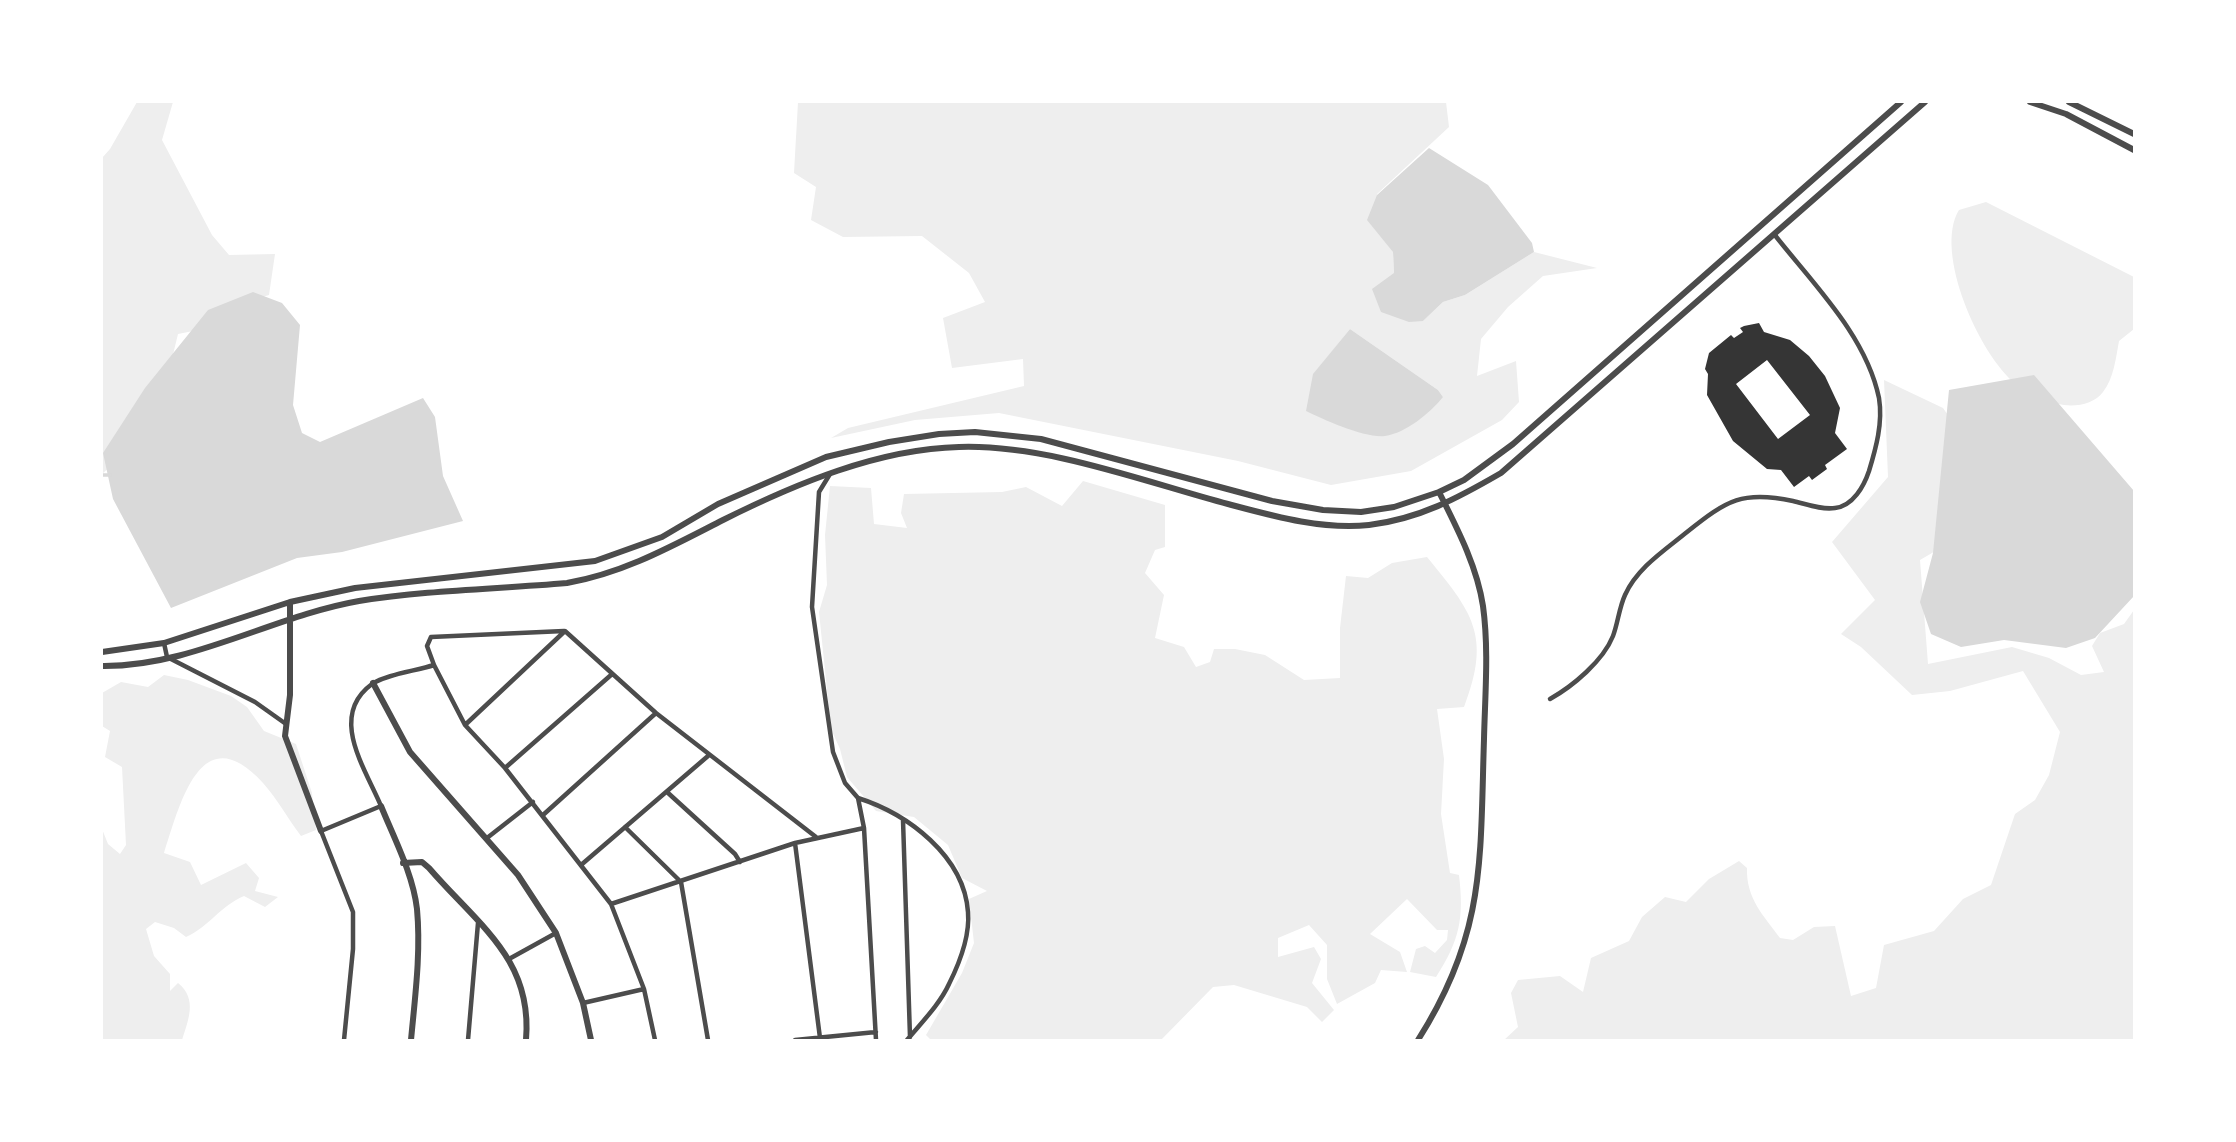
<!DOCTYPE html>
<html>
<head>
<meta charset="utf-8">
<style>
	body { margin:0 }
	#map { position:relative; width:2236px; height:1142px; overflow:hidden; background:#fff; font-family:"PT Sans Narrow",sans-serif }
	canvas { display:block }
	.frame { position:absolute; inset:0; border:103px solid #fff; pointer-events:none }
</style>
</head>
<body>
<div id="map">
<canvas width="2236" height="1142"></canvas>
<div class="frame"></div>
</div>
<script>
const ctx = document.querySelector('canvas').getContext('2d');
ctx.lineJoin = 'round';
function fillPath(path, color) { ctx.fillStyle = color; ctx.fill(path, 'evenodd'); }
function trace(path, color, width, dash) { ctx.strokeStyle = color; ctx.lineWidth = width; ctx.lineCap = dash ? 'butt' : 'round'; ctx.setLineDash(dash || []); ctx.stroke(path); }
const green = new Path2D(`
	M 137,102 L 173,102 L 162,140 L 212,235 L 229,255 L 275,254 L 269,295 L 227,308 L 203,329 L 178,334 L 167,379 L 113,464 L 102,474 L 102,158 L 110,149 Z
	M 798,102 L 1446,102 L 1449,127 L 1377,194 L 1393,252 L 1394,273 L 1423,321 L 1443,302 L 1465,295 L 1534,252 L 1597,268 L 1543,276 L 1508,307 L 1481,339 L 1477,376 L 1516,361 L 1519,402 L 1502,420 L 1411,471 L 1331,485 L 1238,461 L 999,413 L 915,420 L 831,438 L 848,428 L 1024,386 L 1023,359 L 952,368 L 943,318 L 985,302 L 969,273 L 922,236 L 843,237 L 811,220 L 816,187 L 794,173 ZM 1350,329 L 1438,390 L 1443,397 L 1313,375 Z
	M 1986,202 L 2134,277 L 2134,329 L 2119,341 C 2116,357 2114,378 2103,392 C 2095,403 2078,407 2064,405 C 2045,402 2031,397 2016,384 C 1980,356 1933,252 1959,210 Z
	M 1884,380 L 1943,408 L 1982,464 L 1973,529 L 1920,560 L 1928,664 L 2012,647 L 2049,658 L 2081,675 L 2104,672 L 2092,646 L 2100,633 L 2124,624 L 2134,610 L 2134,1040 L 1504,1040 L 1518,1027 L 1511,993 L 1518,980 L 1560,976 L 1583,992 L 1591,958 L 1629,941 L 1642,917 L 1665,897 L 1686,902 L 1709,879 L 1739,861 L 1747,868 C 1746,898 1763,915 1780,938 L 1793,940 L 1814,927 L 1835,926 L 1851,996 L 1876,988 L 1884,945 L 1934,931 L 1963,899 L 1991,885 L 2015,814 L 2035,800 L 2049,775 L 2060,732 L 2023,671 L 1950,691 L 1912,695 L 1861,647 L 1841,634 L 1875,600 L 1832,542 L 1888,477 Z
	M 1083,481 L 1165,505 L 1165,547 L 1155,550 L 1145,573 L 1164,595 L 1155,638 L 1184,647 L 1196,667 L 1210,662 L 1214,649 L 1235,649 L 1265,655 L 1304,680 L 1340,678 L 1340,628 L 1346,576 L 1368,578 L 1392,563 L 1427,557 C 1472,612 1492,635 1464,707 L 1437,709 L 1444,759 L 1441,814 L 1450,873 L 1459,875 C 1464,918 1460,940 1436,977 L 1410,972 L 1416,949 L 1425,946 L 1435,953 L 1447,940 L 1448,930 L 1437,930 L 1407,899 L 1370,934 L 1400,952 L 1407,972 L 1381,970 L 1375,983 L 1337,1004 L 1327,979 L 1327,945 L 1309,925 L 1278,938 L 1278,957 L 1314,947 L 1321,959 L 1312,983 L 1334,1010 L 1322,1022 L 1307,1007 L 1234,985 L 1213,987 L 1161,1040 L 931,1040 L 926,1035 L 962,973 L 974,943 L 969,899 L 987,891 L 962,878 L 948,845 L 914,817 L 876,811 L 847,777 L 840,749 L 831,729 L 819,612 L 827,585 L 825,535 L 830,486 L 871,488 L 874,524 L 907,528 L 901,513 L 904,494 L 1002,492 L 1026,487 L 1062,506 Z
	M 164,675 L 188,680 L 231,696 L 247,707 L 264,731 L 296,744 L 312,793 L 316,830 L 301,836 C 288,819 278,800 263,783 C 201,715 180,804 164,853 L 190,862 L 201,885 L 246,863 L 259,878 L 255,891 L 278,897 L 265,907 L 244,896 C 220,906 209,927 186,937 L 174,928 L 155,922 L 146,929 L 154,956 L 170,974 L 170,991 L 178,983 C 198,999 188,1021 182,1040 L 102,1040 L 102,829 L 108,844 L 120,854 L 126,845 L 122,767 L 105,757 L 110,731 L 102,726 L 102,693 L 121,682 L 148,687 Z`);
const water = new Path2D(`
	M 1429,148 L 1488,185 L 1532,243 L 1534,252 L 1465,295 L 1443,302 L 1423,321 L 1409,322 L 1381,312 L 1372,289 L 1394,273 L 1393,252 L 1367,220 L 1377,195 Z
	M 253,292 L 282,303 L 300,325 L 293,405 L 302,433 L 320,442 L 423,398 L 435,417 L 443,476 L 463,521 L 342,552 L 297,558 L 171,608 L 113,499 L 103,453 L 145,388 L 208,310 Z
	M 1350,329 L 1438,390 L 1443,397 C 1430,413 1406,433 1385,436 C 1367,439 1322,419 1306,411 L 1313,374 Z
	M 2034,375 L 2134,491 L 2134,596 L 2095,638 L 2066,648 L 2004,640 L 1961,647 L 1931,634 L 1920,602 L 1933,553 L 1949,390 Z`);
const stream = new Path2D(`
	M 102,475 L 110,475`);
const building = new Path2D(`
	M 1759,323 L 1764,332 L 1790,340 L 1809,356 L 1825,376 L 1840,408 L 1835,433 L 1847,449 L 1825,465 L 1827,469 L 1812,480 L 1809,476 L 1794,487 L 1781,470 L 1767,469 L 1733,441 L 1707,395 L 1708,374 L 1705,369 L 1709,353 L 1731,335 L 1734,338 L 1743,332 L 1740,328 L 1744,326 ZM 1767,360 L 1810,415 L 1778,439 L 1736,384 Z`);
const minor = new Path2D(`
	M 830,474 L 819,492 L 812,607 L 833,752 L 845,783 L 858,798 L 864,828 L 876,1040
	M 164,643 L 167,657 L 255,702 L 286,724
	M 434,665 L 427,646 L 431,637 L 564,631
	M 1550,699 C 1573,686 1603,661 1613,636 C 1618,623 1619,608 1625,595 C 1637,568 1665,550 1687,532 C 1727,500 1743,490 1793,501 C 1806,504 1821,510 1835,508 C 1853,506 1864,486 1869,471 C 1876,448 1883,423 1879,398 C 1866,335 1813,284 1774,234
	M 465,725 L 565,631 L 656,713 L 816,837
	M 505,768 L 611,675
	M 667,792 L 735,854 L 740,862
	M 858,798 C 908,814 964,856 968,912 C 970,935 959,964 949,984 C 940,1004 921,1023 907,1040
	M 543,815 L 656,713
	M 903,820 L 910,1037
	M 625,827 L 681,882 L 708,1040
	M 487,838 L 533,802
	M 795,843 L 820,1038
	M 581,865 L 708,756
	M 611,904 L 795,843 L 864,828
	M 509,959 L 556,933
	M 583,1003 L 644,989
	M 344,1040 L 353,949 L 353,912 L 321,831 L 381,806 C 365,768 328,716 372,684 C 387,674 416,671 434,665 L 465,725 L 505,768 L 611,904 L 644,989 L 655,1040
	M 468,1040 L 478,923
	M 795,1040 L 876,1032`);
const tertiary = new Path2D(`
	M 2030,102 L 2066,114 L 2134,150
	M 2069,102 L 2134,134
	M 290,602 L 290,695 L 285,736 L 321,831
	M 102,652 L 164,643 L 290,602 L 355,588 L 595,561 L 662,537 L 718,504 L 826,457 L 889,442 L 939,434 L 975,432 L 1041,439 L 1272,501 L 1323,510 L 1361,512 L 1394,507 L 1439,492 L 1464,480 L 1513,444 L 1901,102
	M 102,666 C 191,667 273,616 359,601 C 427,590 498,589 567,583 C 624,573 672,546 723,520 C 795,484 878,449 959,447 C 1046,444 1145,482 1228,504 C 1273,516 1322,530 1369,525 C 1419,519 1458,498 1501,473 L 1925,102
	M 373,683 L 410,752 L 518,875 L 556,933 L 583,1003 L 591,1040
	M 381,806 C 394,838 413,874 417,909 C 421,953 415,997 411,1040
	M 403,863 L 422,862 L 429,868 C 478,925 533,959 526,1040
	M 1418,1040 C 1486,933 1480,861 1484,739 C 1485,695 1489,650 1483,606 C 1477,566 1457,528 1439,492`);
fillPath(green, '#eee');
fillPath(water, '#d9d9d9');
trace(stream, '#d9d9d9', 3.5);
fillPath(building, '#353535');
trace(minor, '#4c4c4c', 4.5);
trace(tertiary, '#4c4c4c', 6);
</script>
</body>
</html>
